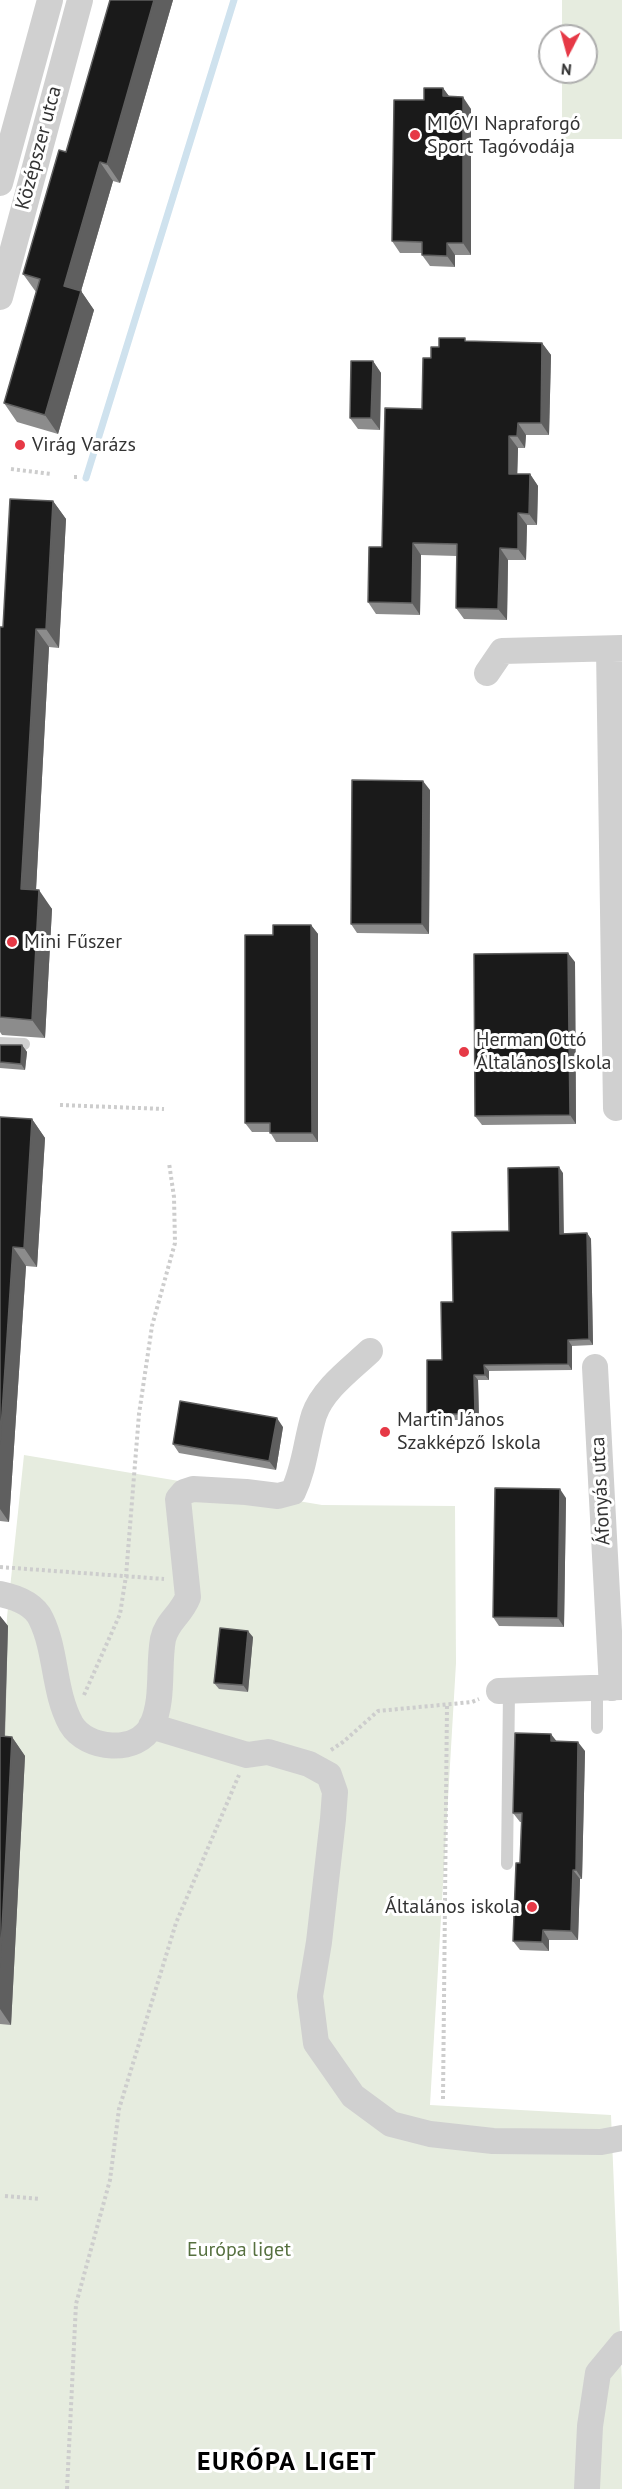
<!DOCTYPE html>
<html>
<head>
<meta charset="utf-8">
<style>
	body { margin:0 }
	#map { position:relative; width:622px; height:2489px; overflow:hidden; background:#fff; font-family:"PT Sans",sans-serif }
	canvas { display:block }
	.north { position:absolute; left:538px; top:24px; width:60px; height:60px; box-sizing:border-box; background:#fff; border:2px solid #adadad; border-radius:50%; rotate:186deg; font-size:16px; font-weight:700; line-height:24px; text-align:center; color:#333 }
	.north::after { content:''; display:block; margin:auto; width:21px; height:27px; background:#e63946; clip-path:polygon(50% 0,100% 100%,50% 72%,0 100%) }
</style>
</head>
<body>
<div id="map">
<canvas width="622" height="2489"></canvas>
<div class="north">N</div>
</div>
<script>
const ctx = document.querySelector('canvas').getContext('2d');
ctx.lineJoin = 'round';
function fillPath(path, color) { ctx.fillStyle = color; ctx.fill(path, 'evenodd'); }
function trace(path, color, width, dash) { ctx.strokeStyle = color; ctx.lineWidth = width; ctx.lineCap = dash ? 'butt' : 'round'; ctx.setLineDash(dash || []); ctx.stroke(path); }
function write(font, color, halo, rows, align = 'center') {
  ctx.font = font + ' "PT Sans",sans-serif'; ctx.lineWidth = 6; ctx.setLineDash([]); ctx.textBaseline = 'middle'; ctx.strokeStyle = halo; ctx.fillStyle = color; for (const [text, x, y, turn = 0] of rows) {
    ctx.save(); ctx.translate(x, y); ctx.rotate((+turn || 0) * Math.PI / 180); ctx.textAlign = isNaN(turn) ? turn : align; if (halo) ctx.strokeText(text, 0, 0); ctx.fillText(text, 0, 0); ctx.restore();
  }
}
const green = new Path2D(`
	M 562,0 L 622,0 L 622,139 L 562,139 L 562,72 L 586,72 L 586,36 L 562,36 Z
	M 24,1455 L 322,1505 L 455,1506 L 456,1663 L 430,2105 L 611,2115 L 622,2381 L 622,2489 L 0,2489 L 0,1755 L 7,1617 Z`);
const stream = new Path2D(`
	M 86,478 L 234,0`);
const path = new Path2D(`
	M 11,469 L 51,474
	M 74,477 L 78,477
	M 60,1105 L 164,1109
	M 0,1567 L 164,1579
	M 84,1695 L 120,1614 L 126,1576 L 139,1414 L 152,1326 L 175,1243 L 174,1197 L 169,1163
	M 331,1750 L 343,1742 L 378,1711 L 472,1702 L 479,1699
	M 443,2099 L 447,1704
	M 5,2196 L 40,2199
	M 67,2489 L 76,2304 L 110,2180 L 119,2109 L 176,1923 L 239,1775`);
const lane = new Path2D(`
	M 0,1043 L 24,1044
	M 597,1728 L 597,1688
	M 507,1864 L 509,1691`);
const street = new Path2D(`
	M 0,183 L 50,0
	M 0,297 L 80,0
	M 609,649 L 616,1108
	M 487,673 L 502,651 L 622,648
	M 595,1367 L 612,1688
	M 0,1594 C 15,1597 34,1604 41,1619 C 57,1652 53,1691 71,1724 C 86,1750 138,1755 152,1725 C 164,1700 158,1666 163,1639 C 167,1621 181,1615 188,1597 L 178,1499 L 184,1492 L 193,1489 L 246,1492 L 278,1496 L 293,1492 C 305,1467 306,1441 314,1415 C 323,1389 351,1369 370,1351
	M 499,1691 L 622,1687
	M 151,1726 L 247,1755 L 268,1752 L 309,1764 L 329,1775 L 335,1792 L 333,1819 L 319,1942 L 310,1996 L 316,2043 L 353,2096 L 391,2124 L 430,2134 L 493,2141 L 601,2142 L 622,2138
	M 587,2489 L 590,2426 L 598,2373 L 622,2344`);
const wall = new Path2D(`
	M 110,0 L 173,0 L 120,183 L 113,181 L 81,291 L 94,310 L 58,434 L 17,422 L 4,403 L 36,292 L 23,274 L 66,152 Z
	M 443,88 L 449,97 L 471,109 L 471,255 L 455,255 L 455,267 L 430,266 L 422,255 L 422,253 L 400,253 L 392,241 L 424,100 Z
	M 467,341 L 542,343 L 551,355 L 549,435 L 526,435 L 525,448 L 518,448 L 517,474 L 530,474 L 538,486 L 537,525 L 527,525 L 526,560 L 508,560 L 507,620 L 464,619 L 456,608 L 457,556 L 421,555 L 420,615 L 376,614 L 368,602 L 382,547 L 422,409 L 431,358 L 439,347 Z
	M 373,361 L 381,373 L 380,430 L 358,429 L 350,418 Z
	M 53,501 L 66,519 L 59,648 L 49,647 L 36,890 L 52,909 L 45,1038 L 2,1035 L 0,1032 L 0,627 L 3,627 Z
	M 430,790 L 429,934 L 357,933 L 351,924 Z
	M 311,925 L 318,934 L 318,1142 L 276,1142 L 270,1132 L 252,1132 L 245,1123 L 273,935 Z
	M 575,962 L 576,1124 L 482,1125 L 475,1116 Z
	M 0,1045 L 22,1045 L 27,1052 L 25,1070 L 0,1068 Z
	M 0,1117 L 32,1119 L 45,1138 L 37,1267 L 26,1266 L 9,1522 L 0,1521 Z
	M 563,1173 L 563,1234 L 587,1233 L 591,1239 L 593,1345 L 572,1346 L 572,1370 L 489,1371 L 489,1380 L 478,1380 L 479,1420 L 431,1420 L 427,1414 L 442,1360 L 509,1231 Z
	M 283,1427 L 276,1470 L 179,1453 L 173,1444 Z
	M 566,1498 L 564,1627 L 499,1626 L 493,1617 Z
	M 0,1616 L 8,1626 L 5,1737 L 12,1737 L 25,1756 L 11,2025 L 0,2024 Z
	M 253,1637 L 248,1692 L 219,1689 L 214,1683 Z
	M 557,1741 L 585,1751 L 582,1879 L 580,1879 L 578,1940 L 549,1940 L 549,1951 L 520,1950 L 513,1941 L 520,1863 L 521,1822 L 520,1822 L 513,1813 Z`);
const shadedWall = new Path2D(`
	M 154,0 L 173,0 L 120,183 L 107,164 Z
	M 443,88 L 452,100 L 443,96 Z
	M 463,97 L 471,109 L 471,255 L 463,243 Z
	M 100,162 L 113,181 L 81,291 L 94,310 L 58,434 L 45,415 L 64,286 Z
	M 447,243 L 455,255 L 455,267 L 447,256 Z
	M 542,343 L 551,355 L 549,435 L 541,423 Z
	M 373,361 L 381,373 L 380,430 L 371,418 Z
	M 518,423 L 526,435 L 525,448 L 517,436 Z
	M 509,436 L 518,448 L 517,486 L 509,474 Z
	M 530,474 L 538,486 L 537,525 L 529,514 Z
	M 53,501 L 66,519 L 59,648 L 46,629 Z
	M 518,513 L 527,525 L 526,560 L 518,549 Z
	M 413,543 L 421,555 L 420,615 L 412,603 Z
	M 500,548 L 508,560 L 507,620 L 498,609 Z
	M 36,629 L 49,647 L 35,908 L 21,889 Z
	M 423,781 L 430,790 L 429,934 L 422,924 Z
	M 39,890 L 52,909 L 45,1038 L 32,1020 Z
	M 311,925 L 318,934 L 318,1142 L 312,1133 Z
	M 568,953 L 575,962 L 576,1124 L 570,1115 Z
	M 22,1045 L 27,1052 L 25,1070 L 21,1064 Z
	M 32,1119 L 45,1138 L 37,1267 L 24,1248 Z
	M 559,1167 L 563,1173 L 564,1239 L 560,1234 Z
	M 587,1233 L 591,1239 L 593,1345 L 589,1339 Z
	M 13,1247 L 26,1266 L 9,1522 L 0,1509 L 0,1444 Z
	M 568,1340 L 572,1346 L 572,1370 L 568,1364 Z
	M 484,1365 L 489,1371 L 489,1380 L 485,1375 Z
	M 474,1375 L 478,1380 L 479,1420 L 475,1414 Z
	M 277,1418 L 283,1427 L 276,1470 L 269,1461 Z
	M 560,1489 L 566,1498 L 564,1627 L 558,1618 Z
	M 0,1616 L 8,1626 L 4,1755 L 0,1749 Z
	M 248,1631 L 253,1637 L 248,1692 L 243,1685 Z
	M 551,1734 L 558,1743 L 551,1741 Z
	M 12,1737 L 25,1756 L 11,2025 L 0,2009 L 0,1967 Z
	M 578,1742 L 585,1751 L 582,1879 L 576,1870 Z
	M 573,1870 L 580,1879 L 578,1940 L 571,1931 Z
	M 543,1930 L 549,1940 L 549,1951 L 542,1942 Z`);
const building = new Path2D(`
	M 110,0 L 154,0 L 107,164 L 100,162 L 64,286 L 81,291 L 45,415 L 4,403 L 40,279 L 23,274 L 59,150 L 66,152 Z
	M 424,88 L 443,88 L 443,96 L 463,97 L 463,243 L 447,243 L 447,256 L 422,255 L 422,242 L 392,241 L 394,100 L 424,100 Z
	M 439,338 L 465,338 L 465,341 L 542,343 L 541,423 L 518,423 L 517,436 L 509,436 L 509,474 L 530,474 L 529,514 L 518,513 L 518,549 L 500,548 L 498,609 L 456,608 L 457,544 L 413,543 L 412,603 L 368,602 L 369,547 L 382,547 L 385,408 L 422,409 L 423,358 L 431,358 L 431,347 L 439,347 Z
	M 351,361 L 373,361 L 371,418 L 350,418 Z
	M 10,499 L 53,501 L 46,629 L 36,629 L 21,889 L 39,890 L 32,1020 L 0,1017 L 0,627 L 3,627 Z
	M 352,780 L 423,781 L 422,924 L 351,924 Z
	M 273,925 L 311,925 L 312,1133 L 270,1133 L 270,1123 L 245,1123 L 245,935 L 273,935 Z
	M 568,953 L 570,1115 L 475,1116 L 474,954 Z
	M 0,1045 L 22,1045 L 21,1064 L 0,1062 Z
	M 0,1117 L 32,1119 L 24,1248 L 13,1247 L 0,1444 Z
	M 559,1167 L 560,1234 L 587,1233 L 589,1339 L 568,1340 L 568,1364 L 484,1365 L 485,1375 L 474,1375 L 475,1414 L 427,1414 L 427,1360 L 442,1360 L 441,1302 L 453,1302 L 452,1232 L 509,1231 L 508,1168 Z
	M 180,1401 L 277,1418 L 269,1461 L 173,1444 Z
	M 495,1488 L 560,1489 L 558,1618 L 493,1617 Z
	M 220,1628 L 248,1631 L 243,1685 L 214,1683 Z
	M 515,1733 L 551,1734 L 551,1741 L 578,1742 L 576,1870 L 573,1870 L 571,1931 L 543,1930 L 542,1942 L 513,1941 L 516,1863 L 520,1863 L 522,1813 L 513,1813 Z
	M 0,1736 L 12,1737 L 0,1967 Z`);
const markers = [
	[415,135,6,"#e63946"],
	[20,445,6,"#e63946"],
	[12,942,6,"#e63946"],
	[464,1052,6,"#e63946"],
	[385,1432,6,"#e63946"],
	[532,1907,6,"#e63946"]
];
const poiNames = [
	["MIÓVI Napraforgó",427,124],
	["Sport Tagóvodája",427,147],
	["Virág Varázs",32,445],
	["Mini Fűszer",24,942],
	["Herman Ottó",476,1040],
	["Általános Iskola",476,1063],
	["Martin János",397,1420],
	["Szakképző Iskola",397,1443],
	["Általános iskola",520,1907,"right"]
];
const streetNames = [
	["Középszer utca",39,148,-75],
	["Áfonyás utca",601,1491,-93]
];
const parkNames = [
	["Európa liget",239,2250]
];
const districtNames = [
	["EURÓPA LIGET",287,2463]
];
fillPath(green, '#e6ecdf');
trace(stream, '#cfe2ee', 7);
trace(path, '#cdcdcd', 4, [3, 3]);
trace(lane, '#d0d0d0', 12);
trace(street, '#d0d0d0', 26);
fillPath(wall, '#8c8c8c');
fillPath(shadedWall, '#5f5f5f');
fillPath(building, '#1a1a1a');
trace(building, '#5f5f5f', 1.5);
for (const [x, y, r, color] of markers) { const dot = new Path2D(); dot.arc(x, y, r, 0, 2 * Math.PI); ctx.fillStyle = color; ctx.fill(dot); trace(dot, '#fff', 2); }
write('20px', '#333', '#fff', poiNames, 'left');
write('20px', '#333', '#fff', streetNames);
write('20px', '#56703f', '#fff', parkNames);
ctx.letterSpacing = '1.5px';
write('bold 26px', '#000', '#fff', districtNames);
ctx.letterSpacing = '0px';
</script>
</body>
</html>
